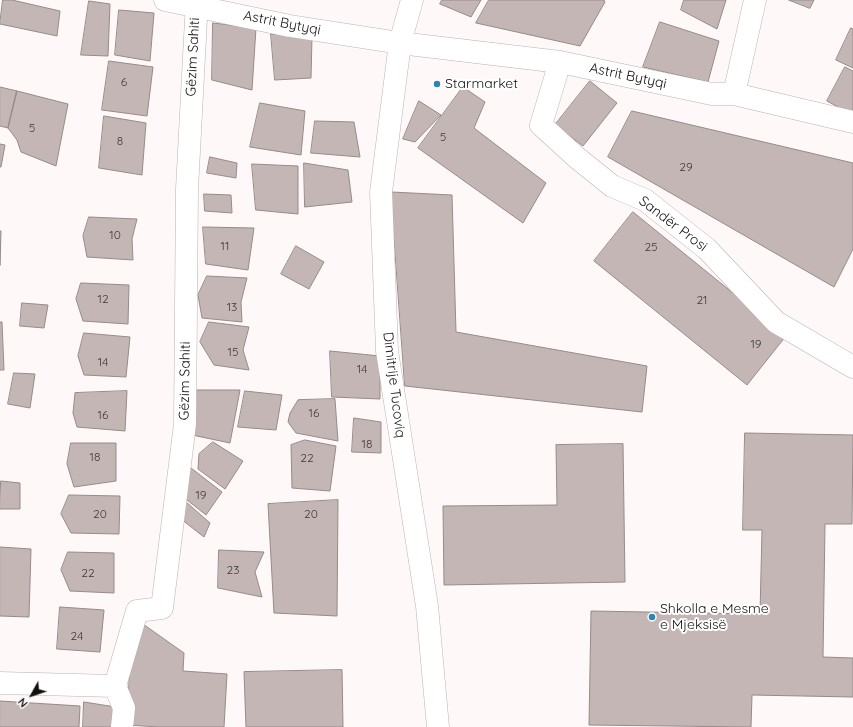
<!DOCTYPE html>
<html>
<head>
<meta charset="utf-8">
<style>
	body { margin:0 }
	#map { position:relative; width:853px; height:727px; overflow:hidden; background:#fef8f8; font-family:Quicksand,sans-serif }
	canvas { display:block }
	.north { position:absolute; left:12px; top:675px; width:40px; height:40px; -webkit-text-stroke:3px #fff; paint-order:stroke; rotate:230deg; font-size:11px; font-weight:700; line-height:16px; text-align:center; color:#151010 }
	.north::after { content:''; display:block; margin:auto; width:14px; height:18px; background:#151010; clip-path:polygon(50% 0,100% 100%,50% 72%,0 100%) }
</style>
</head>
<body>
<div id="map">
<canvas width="853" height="727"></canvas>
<div class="north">N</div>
</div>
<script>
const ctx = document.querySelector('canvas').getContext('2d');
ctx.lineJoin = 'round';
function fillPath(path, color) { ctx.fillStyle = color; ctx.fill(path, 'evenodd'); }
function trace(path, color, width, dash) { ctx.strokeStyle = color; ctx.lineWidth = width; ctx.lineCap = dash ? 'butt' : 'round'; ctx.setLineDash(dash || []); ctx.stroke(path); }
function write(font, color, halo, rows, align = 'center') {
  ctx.font = font + ' Quicksand,sans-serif'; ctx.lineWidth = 4; ctx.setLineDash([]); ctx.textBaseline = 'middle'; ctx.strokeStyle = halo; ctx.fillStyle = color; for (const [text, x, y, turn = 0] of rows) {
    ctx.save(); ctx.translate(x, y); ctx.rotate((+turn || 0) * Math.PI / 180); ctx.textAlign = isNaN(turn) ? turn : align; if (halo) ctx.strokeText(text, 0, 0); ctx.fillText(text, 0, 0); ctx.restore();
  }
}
const building = new Path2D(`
	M 3,0 L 12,0 L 60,11 L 57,36 L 0,24 Z
	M 442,0 L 481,0 L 471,17 L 440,4 Z
	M 489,0 L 604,0 L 605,2 L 580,46 L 476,23 Z
	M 684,0 L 726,0 L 717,29 L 681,10 Z
	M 789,0 L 814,0 L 810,8 Z
	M 89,1 L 110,4 L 108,56 L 81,55 Z
	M 119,10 L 154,13 L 150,61 L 115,55 Z
	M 660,22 L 719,41 L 708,82 L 643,67 Z
	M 213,23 L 256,28 L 252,90 L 212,80 Z
	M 851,28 L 853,29 L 853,68 L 836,60 Z
	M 271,34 L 312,37 L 311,78 L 275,80 Z
	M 109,61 L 153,67 L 147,116 L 102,110 Z
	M 845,67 L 853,71 L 853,115 L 827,101 Z
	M 590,81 L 617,103 L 583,146 L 555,125 Z
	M 0,87 L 17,91 L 8,128 L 0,126 Z
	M 463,87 L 485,102 L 474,128 L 546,183 L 523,223 L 418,148 Z
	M 17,91 L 68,104 L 56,166 L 21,152 L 17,140 L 8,128 Z
	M 419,101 L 441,115 L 415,142 L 403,139 Z
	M 260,103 L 305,111 L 301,155 L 250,147 Z
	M 632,111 L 853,163 L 853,249 L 834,287 L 608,157 Z
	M 104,116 L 146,123 L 142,175 L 99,168 Z
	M 315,121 L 354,122 L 360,157 L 311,153 Z
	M 0,144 L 5,145 L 1,167 L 0,167 Z
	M 210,157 L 237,163 L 236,178 L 207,173 Z
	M 304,163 L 348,170 L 352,202 L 305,207 Z
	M 252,164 L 298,166 L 298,214 L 256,210 Z
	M 391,192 L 452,195 L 456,332 L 647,366 L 642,412 L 405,386 Z
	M 204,194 L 231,195 L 232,213 L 205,211 Z
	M 633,212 L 786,336 L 747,385 L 594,261 Z
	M 89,217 L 137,219 L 132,239 L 133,260 L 87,257 L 83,236 Z
	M 203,227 L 254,228 L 248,270 L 206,264 Z
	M 0,231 L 1,231 L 0,265 Z
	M 296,246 L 324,262 L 309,289 L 281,274 Z
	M 207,276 L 247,278 L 241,302 L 242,322 L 202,318 L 198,295 Z
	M 81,283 L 129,285 L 128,324 L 83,321 L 76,299 Z
	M 22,303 L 48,305 L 44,328 L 20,326 Z
	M 0,322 L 2,322 L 4,370 L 0,370 Z
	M 209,322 L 249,327 L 243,350 L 249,370 L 214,365 L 200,342 Z
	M 84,333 L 130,337 L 126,377 L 84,375 L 78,356 Z
	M 330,351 L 380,356 L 380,399 L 332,397 Z
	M 14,373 L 35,374 L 30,408 L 8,404 Z
	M 197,390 L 240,390 L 230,443 L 192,435 Z
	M 127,391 L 125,431 L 77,427 L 73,413 L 75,393 Z
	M 245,391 L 282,395 L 276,430 L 238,427 Z
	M 335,399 L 338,441 L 296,433 L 288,422 L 290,413 L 298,400 Z
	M 354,418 L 381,422 L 381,453 L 352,452 Z
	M 745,433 L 853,435 L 852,524 L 825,524 L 823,657 L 853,658 L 853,697 L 752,695 L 751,727 L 589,725 L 591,611 L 760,614 L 762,530 L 743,530 Z
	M 305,440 L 336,446 L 330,491 L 292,488 L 291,445 Z
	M 213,442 L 243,461 L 225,489 L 198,469 L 199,454 Z
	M 71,443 L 116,443 L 116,481 L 74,487 L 67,464 Z
	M 623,444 L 625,582 L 444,585 L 443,506 L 557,505 L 556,445 Z
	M 191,468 L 222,492 L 206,515 L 182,496 L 181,483 Z
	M 1,481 L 20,483 L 20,509 L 0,509 Z
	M 69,495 L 120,496 L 119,534 L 71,533 L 61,514 Z
	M 338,500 L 337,616 L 274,613 L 268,504 Z
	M 185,501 L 210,523 L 204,537 L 181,519 Z
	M 0,547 L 31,549 L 29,617 L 0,616 Z
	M 219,550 L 264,552 L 255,572 L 262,597 L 218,588 Z
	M 68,552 L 114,553 L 114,593 L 70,591 L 61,570 Z
	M 60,607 L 104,610 L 100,652 L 57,649 Z
	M 133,617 L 184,653 L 183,671 L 227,674 L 224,727 L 159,727 L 127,725 Z
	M 342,670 L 343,727 L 246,727 L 244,672 Z
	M 0,701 L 80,706 L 79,727 L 0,727 Z
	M 84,702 L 122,708 L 120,727 L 83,727 Z`);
const minor = new Path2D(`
	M 165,0 L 290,26 L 400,43 L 560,62 L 712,94 L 734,94 L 853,122
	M 412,0 L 400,43 L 381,192 L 387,351 L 427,606 L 438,727
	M 560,62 L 541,125 L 576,157 L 612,186 L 645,200 L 707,249 L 776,322 L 853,367
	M 734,94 L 755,0
	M 0,683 L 115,686
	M 122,727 L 124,708 L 115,686 L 137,611 L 162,608 L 185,424 L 187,189 L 197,0`);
const markers = [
	[437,84,4,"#2e84b3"],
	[652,617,4,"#2e84b3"]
];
const numberNames = [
	["6",124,82],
	["5",32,128],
	["5",443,137],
	["8",120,141],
	["29",686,167],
	["10",115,235],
	["11",225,246],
	["25",651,247],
	["12",103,299],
	["21",702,300],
	["13",232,307],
	["19",756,344],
	["15",233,352],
	["14",103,362],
	["14",362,369],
	["16",314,413],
	["16",103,415],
	["18",367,444],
	["18",95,457],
	["22",307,458],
	["19",201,495],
	["20",100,514],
	["20",311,514],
	["23",233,570],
	["22",88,573],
	["24",77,636]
];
const streetNames = [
	["Astrit Bytyqi",282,23,11],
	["Gëzim Sahiti",193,57,-87],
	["Astrit Bytyqi",628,76,12],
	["Sandër Prosi",673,224,37],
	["Gëzim Sahiti",185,381,-89],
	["Dimitrije Tucoviq",394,385,83]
];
const poiNames = [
	["Starmarket",445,84],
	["Shkolla e Mesme",660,609],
	["e Mjeksisë",660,625]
];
fillPath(building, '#c3b6b5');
trace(building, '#978a8a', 1);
trace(minor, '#beb1b1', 23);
trace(minor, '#fff', 22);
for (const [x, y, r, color] of markers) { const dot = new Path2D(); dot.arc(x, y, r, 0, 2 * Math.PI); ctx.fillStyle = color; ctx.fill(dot); trace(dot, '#fff', 1.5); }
write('12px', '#403a39', null, numberNames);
write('14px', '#151010', '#fff', streetNames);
write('14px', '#151010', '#fff', poiNames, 'left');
</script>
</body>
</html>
